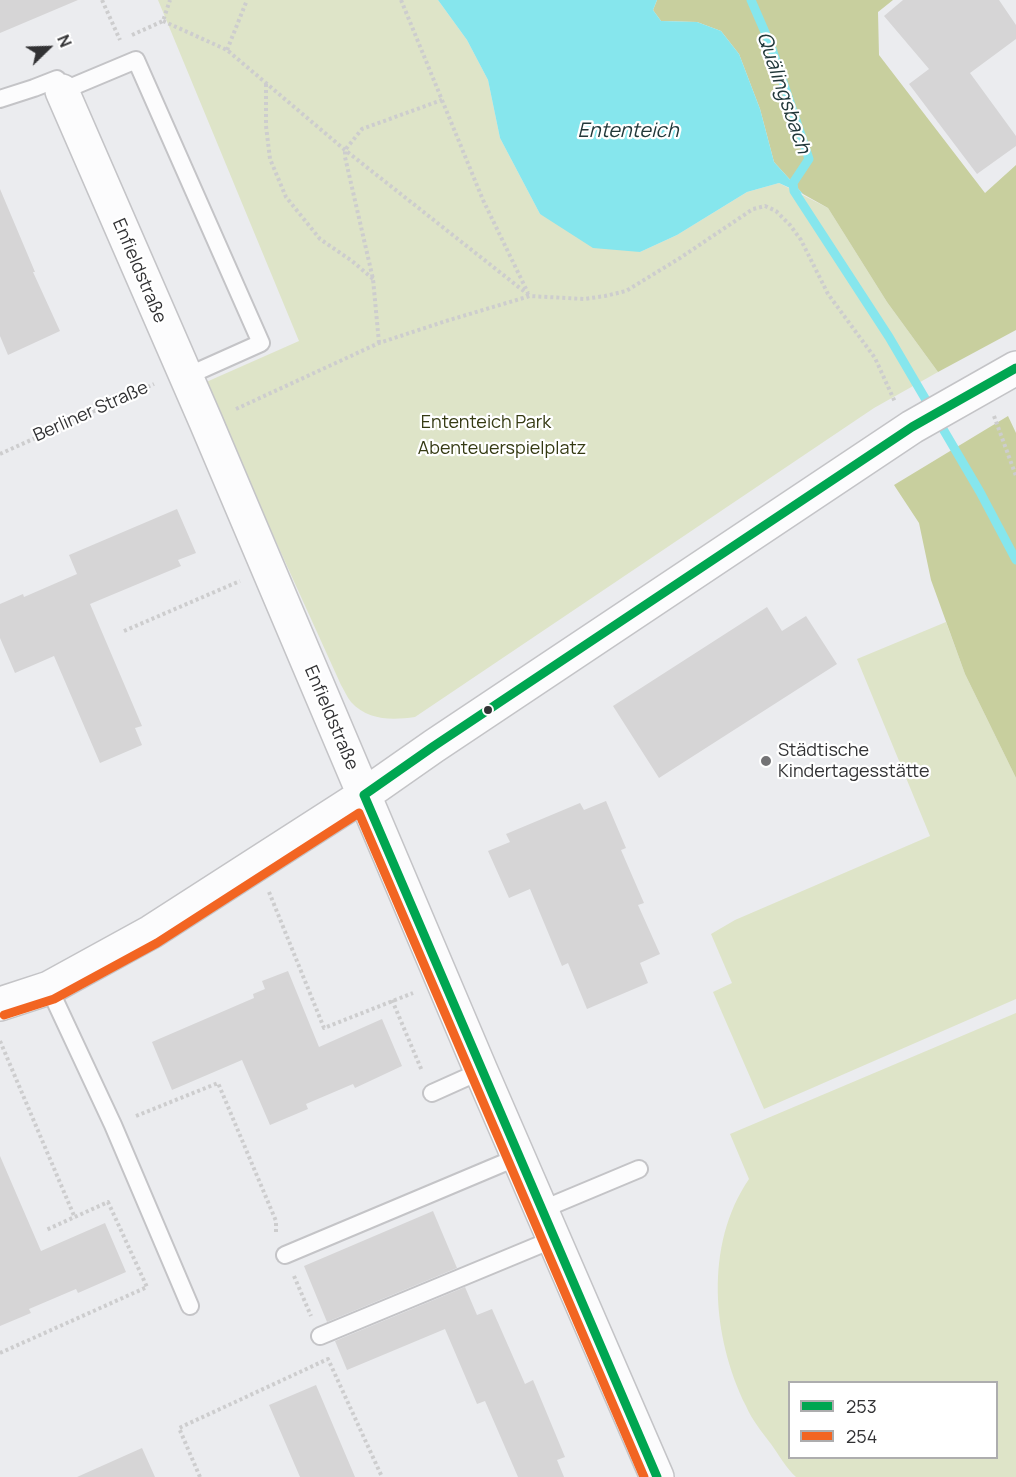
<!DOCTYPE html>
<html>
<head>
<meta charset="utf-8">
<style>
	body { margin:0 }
	#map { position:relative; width:1016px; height:1477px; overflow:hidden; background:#ebecef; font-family:Manrope,sans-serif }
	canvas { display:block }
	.legend { position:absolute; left:788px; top:1381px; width:210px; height:78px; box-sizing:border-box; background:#fff; border:2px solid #adadae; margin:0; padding:8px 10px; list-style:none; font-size:18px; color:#323234 }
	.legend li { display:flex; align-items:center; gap:12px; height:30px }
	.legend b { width:30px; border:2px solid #adadae }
	.north { position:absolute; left:18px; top:18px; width:60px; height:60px; -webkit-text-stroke:4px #fff; paint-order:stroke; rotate:67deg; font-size:16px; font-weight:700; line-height:24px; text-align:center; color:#323234 }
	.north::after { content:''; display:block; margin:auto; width:21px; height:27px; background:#323234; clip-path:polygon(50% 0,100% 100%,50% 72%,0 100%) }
</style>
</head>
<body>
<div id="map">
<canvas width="1016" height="1477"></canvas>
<ul class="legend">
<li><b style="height:8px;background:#00a651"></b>253</li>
<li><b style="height:8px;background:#f26522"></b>254</li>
</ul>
<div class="north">N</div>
</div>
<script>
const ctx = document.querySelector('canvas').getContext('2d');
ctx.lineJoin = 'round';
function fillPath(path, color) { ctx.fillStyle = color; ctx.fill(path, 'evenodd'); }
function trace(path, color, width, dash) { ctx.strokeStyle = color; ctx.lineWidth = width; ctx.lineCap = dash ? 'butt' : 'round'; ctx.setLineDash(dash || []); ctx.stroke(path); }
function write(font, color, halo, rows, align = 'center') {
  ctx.font = font + ' Manrope,sans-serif'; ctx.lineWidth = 4.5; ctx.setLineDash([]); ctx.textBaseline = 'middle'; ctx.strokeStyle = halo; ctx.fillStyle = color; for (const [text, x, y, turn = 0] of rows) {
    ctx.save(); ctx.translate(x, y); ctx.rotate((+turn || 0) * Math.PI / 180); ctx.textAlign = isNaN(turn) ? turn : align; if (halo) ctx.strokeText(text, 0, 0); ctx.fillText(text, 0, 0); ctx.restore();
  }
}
const green = new Path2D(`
	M 158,0 L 438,0 L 467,40 L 488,80 L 500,138 L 540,214 L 640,252 L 677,235 L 747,192 L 779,183 L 828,208 L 887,302 L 938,372 L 874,408 L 415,717 C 393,720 368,721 351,702 C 347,697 344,690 341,685 L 204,383 L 299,341 Z
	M 946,622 L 965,674 L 1016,778 L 1016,999 L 764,1109 L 713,992 L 732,983 L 711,934 L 735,920 L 930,836 L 857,659 Z
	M 1016,1013 L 1016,1477 L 796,1477 C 786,1468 779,1455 771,1444 C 762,1432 752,1420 746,1406 C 712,1337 704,1245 749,1179 L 730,1134 ZM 790,1382 L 996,1382 L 996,1458 L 790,1458 Z`);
const forest = new Path2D(`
	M 657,0 L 893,0 L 878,12 L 879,55 L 985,193 L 1016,165 L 1016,330 L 938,372 L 887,302 L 828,208 L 803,194 L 774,162 L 760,109 L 739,54 L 721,31 L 697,22 L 661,21 L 653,10 Z
	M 1008,416 L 1016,433 L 1016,778 L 965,674 L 931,580 L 919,523 L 894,485 Z`);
const water = new Path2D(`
	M 438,0 L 657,0 L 653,10 L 661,21 L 697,22 L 721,31 L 739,54 L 760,109 L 774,162 L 803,194 L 779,183 L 747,192 L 677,235 L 640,252 L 593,248 L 540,214 L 500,138 L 488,80 L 467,40 Z`);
const stream = new Path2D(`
	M 751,0 L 771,46 L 809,159 L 793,183 L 794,191 L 889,337 L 980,492 L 1016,560`);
const building = new Path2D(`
	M 0,0 L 78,0 L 0,33 Z
	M 903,0 L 999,0 L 1016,25 L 1016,39 L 970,73 L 1016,136 L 1016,146 L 977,174 L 909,84 L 929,69 L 884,16 Z
	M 0,189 L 35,272 L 33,272 L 60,331 L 8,355 L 0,336 Z
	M 177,509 L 196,553 L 178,560 L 181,566 L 90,604 L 142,726 L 135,728 L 142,745 L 100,763 L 54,656 L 15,673 L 0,638 L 0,604 L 23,594 L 24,597 L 77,574 L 69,555 Z
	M 767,607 L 782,631 L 806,616 L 837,664 L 659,778 L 613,706 Z
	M 606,801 L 626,848 L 621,850 L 644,903 L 638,905 L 660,954 L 640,963 L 648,983 L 587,1009 L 568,963 L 562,966 L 530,889 L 509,898 L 488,851 L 510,842 L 506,834 L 580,803 L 584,810 Z
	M 288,971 L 319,1047 L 382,1019 L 402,1066 L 355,1088 L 353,1084 L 306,1104 L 308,1109 L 270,1125 L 242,1060 L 172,1090 L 152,1042 L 254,998 L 253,994 L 265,989 L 262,981 Z
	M 0,1156 L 41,1251 L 105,1223 L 126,1272 L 78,1293 L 76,1289 L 29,1309 L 31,1313 L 0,1326 Z
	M 433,1211 L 457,1268 L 327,1322 L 304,1266 Z
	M 465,1287 L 477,1315 L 492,1309 L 525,1384 L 533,1380 L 565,1457 L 557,1460 L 564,1477 L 518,1477 L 485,1401 L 477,1404 L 445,1329 L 347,1370 L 335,1341 Z
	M 316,1385 L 355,1477 L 300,1477 L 269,1405 Z
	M 142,1448 L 155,1477 L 77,1477 Z`);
const path = new Path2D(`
	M 102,0 L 120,40
	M 401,0 L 483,200 L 528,293
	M 163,21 L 227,50 L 345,150 L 530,296
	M 132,35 L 163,21 L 170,0
	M 227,50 L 247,0
	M 266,84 L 266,126 L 270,159 L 286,197 L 320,239 L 352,261 L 373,279
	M 379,343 L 373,279 L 345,157 L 345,150 L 362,129 L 442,100
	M 236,409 L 379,343 L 446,321 L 530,296 L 584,299 L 605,296 L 626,291 L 680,258 L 753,209 L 765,206 L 776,211 L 790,225 L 801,240 L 828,294 L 875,358 L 895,402
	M 994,416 L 1016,476
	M 0,454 L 154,384
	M 124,631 L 240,581
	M 269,892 L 324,1028 L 413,993
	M 392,1000 L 422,1071
	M 0,1041 L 75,1218
	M 136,1116 L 218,1083 L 276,1221 L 276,1233
	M 294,1276 L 311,1316
	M 0,1353 L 147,1287 L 108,1202 L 46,1230
	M 200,1477 L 179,1428 L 328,1359 L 382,1477`);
const service = new Path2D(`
	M 0,99 L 34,88 L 57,79 L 62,91 L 136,60 L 261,343 L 185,377
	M 49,988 L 113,1125 L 190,1306
	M 432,1093 L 481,1071
	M 541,1210 L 639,1169
	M 285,1255 L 518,1157
	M 320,1336 L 554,1239`);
const minor = new Path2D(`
	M 62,91 L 206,422 L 481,1071 L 657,1477
	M 0,1004 L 49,988 L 151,932 L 364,795 L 434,746 L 912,427 L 1016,368`);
const bus1 = new Path2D(`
	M 364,795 L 434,746 L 912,427 L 1016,368
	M 364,795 L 657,1477`);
const bus2 = new Path2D(`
	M 4,1015 L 54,999 L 157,943 L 359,813 L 644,1477`);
const markers = [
	[488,710,5,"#323234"],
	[766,761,6,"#737375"]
];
const streetNames = [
	["Enfieldstraße",139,271,67],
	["Berliner Straße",91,412,-24],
	["Enfieldstraße",331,718,67]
];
const parkNames = [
	["Ententeich Park",486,423],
	["Abenteuerspielplatz",502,449]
];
const poiNames = [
	["Städtische",778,751],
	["Kindertagesstätte",778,772]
];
const waterNames = [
	["Quälingsbach",783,93,71],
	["Ententeich",628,131]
];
fillPath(green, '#dee4c8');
fillPath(forest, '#c8cf9e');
fillPath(water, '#86e6ed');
trace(stream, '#86e6ed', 9);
fillPath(building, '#d6d5d6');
trace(service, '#c4c4c7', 20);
trace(minor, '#c4c4c7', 36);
trace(path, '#cdcdce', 4, [3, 3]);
trace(service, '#fcfcfd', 16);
trace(minor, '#fcfcfd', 33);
trace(bus1, '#00a651', 9);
trace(bus2, '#f26522', 9);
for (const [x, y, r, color] of markers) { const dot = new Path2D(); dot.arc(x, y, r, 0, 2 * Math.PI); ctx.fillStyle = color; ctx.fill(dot); trace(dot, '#fff', 2); }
write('18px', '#323234', '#fff', streetNames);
write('18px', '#353a13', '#fff', parkNames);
write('18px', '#323234', '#fff', poiNames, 'left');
write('italic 20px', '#21383a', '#fff', waterNames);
</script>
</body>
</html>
